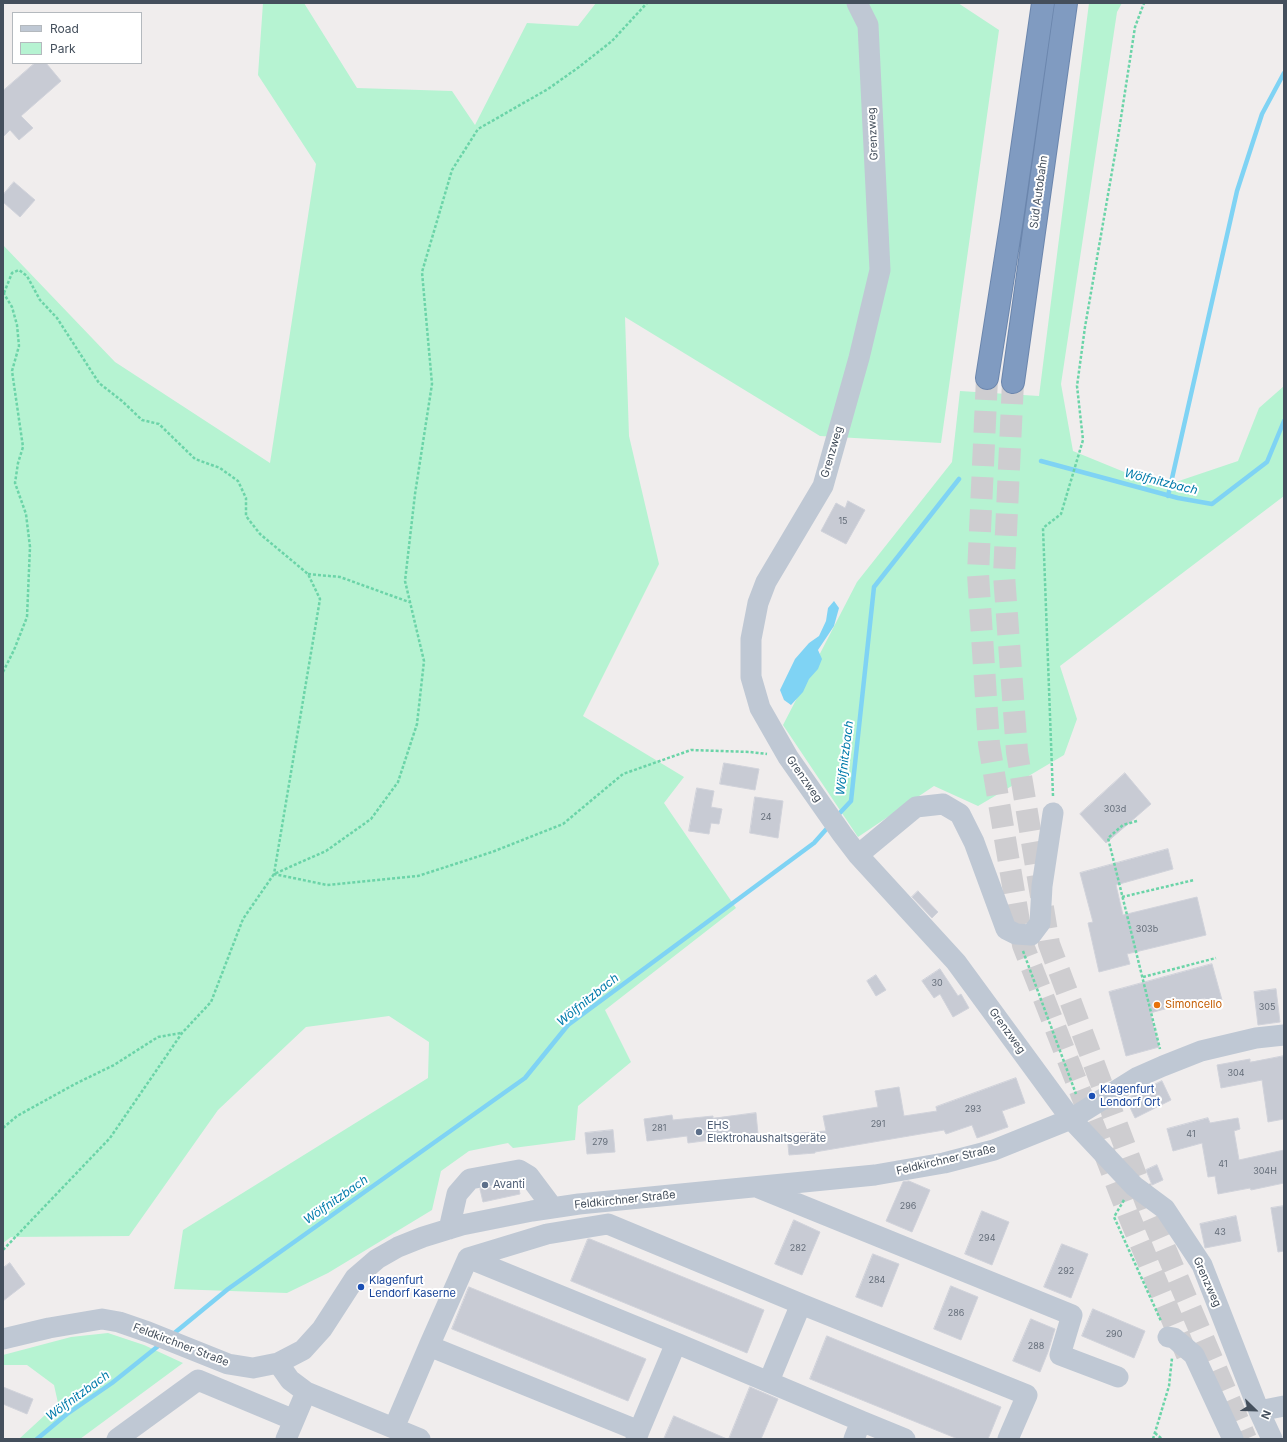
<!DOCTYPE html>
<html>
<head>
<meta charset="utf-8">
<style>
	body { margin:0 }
	#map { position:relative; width:1287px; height:1442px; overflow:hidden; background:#f0eded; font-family:Inter,sans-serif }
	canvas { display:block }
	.frame { position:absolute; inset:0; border:4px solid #444f5c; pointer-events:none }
	.legend { position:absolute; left:12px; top:12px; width:130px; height:52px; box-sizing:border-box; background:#fff; border:1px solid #b4b9be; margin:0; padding:5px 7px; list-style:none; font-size:12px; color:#444f5c }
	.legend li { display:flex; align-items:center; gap:8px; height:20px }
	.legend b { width:20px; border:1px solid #b4b9be }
	.north { position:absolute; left:1235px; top:1390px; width:40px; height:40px; -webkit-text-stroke:3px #fff; paint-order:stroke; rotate:113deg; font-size:11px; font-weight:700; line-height:16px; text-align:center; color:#444f5c }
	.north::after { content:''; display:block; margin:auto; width:14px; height:18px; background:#444f5c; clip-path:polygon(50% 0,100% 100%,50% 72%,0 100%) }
</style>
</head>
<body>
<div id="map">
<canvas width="1287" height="1442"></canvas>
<div class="frame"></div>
<ul class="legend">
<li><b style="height:5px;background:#bfc8d4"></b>Road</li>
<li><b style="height:11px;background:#b6f3d2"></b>Park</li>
</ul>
<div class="north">N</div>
</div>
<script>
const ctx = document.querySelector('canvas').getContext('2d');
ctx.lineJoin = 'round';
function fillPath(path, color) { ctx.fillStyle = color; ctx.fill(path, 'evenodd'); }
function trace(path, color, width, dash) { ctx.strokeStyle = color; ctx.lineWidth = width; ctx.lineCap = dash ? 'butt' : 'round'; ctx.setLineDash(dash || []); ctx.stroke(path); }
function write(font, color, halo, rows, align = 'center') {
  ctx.font = font + ' Inter,sans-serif'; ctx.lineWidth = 4; ctx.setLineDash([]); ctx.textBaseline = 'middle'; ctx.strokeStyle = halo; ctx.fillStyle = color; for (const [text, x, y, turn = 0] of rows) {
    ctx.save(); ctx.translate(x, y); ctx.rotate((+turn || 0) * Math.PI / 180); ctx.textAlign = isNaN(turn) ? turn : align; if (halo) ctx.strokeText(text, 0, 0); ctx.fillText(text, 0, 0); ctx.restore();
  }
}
const green = new Path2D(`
	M 263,3 L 304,3 L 357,88 L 452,91 L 475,125 L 527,23 L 578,26 L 596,3 L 958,3 L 999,30 L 941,443 L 820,436 L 625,317 L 629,436 L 659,564 L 583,716 L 684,777 L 664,803 L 736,908 L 605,1010 L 631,1062 L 578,1106 L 575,1140 L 513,1148 L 508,1143 L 469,1151 L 441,1171 L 432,1210 L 328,1273 L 287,1293 L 174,1289 L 183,1230 L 428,1078 L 429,1042 L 389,1016 L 306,1027 L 218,1110 L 129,1236 L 11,1237 L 3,1243 L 3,245 L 115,362 L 270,463 L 316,164 L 258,75 Z
	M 1089,3 L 1122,3 L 1117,12 L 1061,384 L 1073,451 L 1161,487 L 1238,461 L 1259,408 L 1284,386 L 1284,496 L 1060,666 L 1077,719 L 1064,755 L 978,806 L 934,786 L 858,837 L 783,725 L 857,582 L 952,462 L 960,391 L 1039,396 Z
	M 108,1333 L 144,1345 L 183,1363 L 80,1439 L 19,1439 L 58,1403 L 54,1385 L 27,1365 L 3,1365 L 3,1355 L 71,1337 Z`);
const water = new Path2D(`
	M 834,601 L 839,608 L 834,626 L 818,650 L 822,659 L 818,669 L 809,679 L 803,692 L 791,705 L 784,700 L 780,690 L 795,659 L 809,643 L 819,636 L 826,621 L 828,608 Z`);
const stream = new Path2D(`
	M 1041,461 L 1178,498 L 1212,504 L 1267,462 L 1284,421
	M 1168,496 L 1237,191 L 1262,114 L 1284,73
	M 837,816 L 851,801 L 874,587 L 959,479
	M 172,1335 L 228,1289 L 525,1078 L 568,1025 L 814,843 L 830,825
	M 37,1439 L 67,1414 L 112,1383 L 162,1343`);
const building = new Path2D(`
	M 35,63 L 46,63 L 61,81 L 21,116 L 33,128 L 19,140 L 10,130 L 3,137 L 3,91 Z
	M 14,182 L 35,200 L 20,217 L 3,202 L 3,195 Z
	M 848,501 L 865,510 L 846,544 L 821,531 L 836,503 L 845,508 Z
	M 724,763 L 759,769 L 755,790 L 720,784 Z
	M 1125,773 L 1151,804 L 1106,843 L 1080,814 Z
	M 697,788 L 714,791 L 711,807 L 722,809 L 719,824 L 711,823 L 709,834 L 689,831 Z
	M 755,797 L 783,801 L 778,838 L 750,833 Z
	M 1168,849 L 1173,869 L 1116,885 L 1123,915 L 1197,897 L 1206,935 L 1127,954 L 1130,964 L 1099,972 L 1088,923 L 1093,922 L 1080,873 Z
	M 918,891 L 938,912 L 932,918 L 912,897 Z
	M 1212,964 L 1222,1000 L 1206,1004 L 1205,998 L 1150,1013 L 1159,1047 L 1126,1056 L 1109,992 Z
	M 940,969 L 958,996 L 961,994 L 969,1008 L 953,1017 L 940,994 L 934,998 L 922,981 Z
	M 876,975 L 886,990 L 876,996 L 867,981 Z
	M 1276,989 L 1280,1022 L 1258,1025 L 1254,992 Z
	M 1284,1056 L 1284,1119 L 1268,1122 L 1262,1080 L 1221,1088 L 1217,1065 L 1250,1059 L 1250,1062 Z
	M 1016,1078 L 1025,1103 L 1002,1111 L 1008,1127 L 977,1138 L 972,1125 L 946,1134 L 944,1130 L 815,1152 L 815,1153 L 789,1155 L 787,1134 L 826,1131 L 823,1116 L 878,1107 L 875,1091 L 899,1087 L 904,1116 L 937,1111 L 936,1107 Z
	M 1162,1081 L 1171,1100 L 1135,1118 L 1126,1099 Z
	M 756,1113 L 758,1134 L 688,1143 L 687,1136 L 647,1141 L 644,1119 L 672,1115 L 673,1120 L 713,1116 L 713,1118 Z
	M 1208,1118 L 1210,1123 L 1238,1118 L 1240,1129 L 1234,1131 L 1239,1160 L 1284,1150 L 1284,1183 L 1251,1190 L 1250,1188 L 1218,1194 L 1215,1176 L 1208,1177 L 1202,1143 L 1173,1151 L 1167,1129 Z
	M 613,1130 L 615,1152 L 587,1154 L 585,1133 Z
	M 1157,1165 L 1163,1180 L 1152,1185 L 1146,1170 Z
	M 909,1181 L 930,1190 L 912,1232 L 886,1221 L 903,1182 Z
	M 517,1183 L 518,1183 L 520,1194 L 483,1202 L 480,1189 Z
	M 1284,1206 L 1284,1251 L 1278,1252 L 1271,1208 Z
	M 982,1211 L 1009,1222 L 992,1265 L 965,1254 Z
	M 1236,1216 L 1241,1241 L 1205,1248 L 1200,1224 Z
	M 794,1220 L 820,1232 L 802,1275 L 775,1264 Z
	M 588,1239 L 590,1239 L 764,1310 L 747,1353 L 571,1281 Z
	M 1062,1244 L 1088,1254 L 1071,1298 L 1044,1287 Z
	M 873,1254 L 899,1264 L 882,1307 L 856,1297 Z
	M 10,1263 L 25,1284 L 3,1301 L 3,1268 Z
	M 951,1286 L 978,1297 L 961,1340 L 934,1329 Z
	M 469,1287 L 646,1359 L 628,1401 L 452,1329 Z
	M 1093,1309 L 1145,1331 L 1134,1358 L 1082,1336 Z
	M 1031,1319 L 1055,1329 L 1048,1352 L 1040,1372 L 1013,1361 Z
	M 827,1336 L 1001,1407 L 988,1439 L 958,1439 L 810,1379 Z
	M 3,1387 L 33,1399 L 27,1414 L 3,1404 Z
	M 750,1387 L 778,1399 L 761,1439 L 729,1439 Z
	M 674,1416 L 727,1439 L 664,1439 Z`);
const highwayTunnel = new Path2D(`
	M 987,378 L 978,574 L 989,744 L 1023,945 L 1129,1216 L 1187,1355
	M 1013,382 L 1004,575 L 1017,752 L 1049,944 L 1150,1213 L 1246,1439`);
const path = new Path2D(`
	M 4,293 L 12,273 L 19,270 L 27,276 L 40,300 L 57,318 L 99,383 L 122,401 L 142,420 L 159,424 L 195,459 L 220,468 L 238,481 L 246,498 L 246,516 L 260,534 L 308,574 L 320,599 L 274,874 L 327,885 L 418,876 L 492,852 L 563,824 L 623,774 L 691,750 L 750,752 L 767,754
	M 308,574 L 340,577 L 409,602
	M 3,672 L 14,650 L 27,617 L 30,547 L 26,514 L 15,483 L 18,463 L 23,447 L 12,371 L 19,346 L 17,325 L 12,307 L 3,292
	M 1053,796 L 1043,528 L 1061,514 L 1083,440 L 1077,386 L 1085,327 L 1118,137 L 1135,27 L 1144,3
	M 1137,821 L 1123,825 L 1108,838 L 1160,1049
	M 1122,897 L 1194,880
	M 1023,951 L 1076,1094
	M 1143,977 L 1216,958
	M 3,1128 L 17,1116 L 75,1084 L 114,1065 L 158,1037 L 181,1033
	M 1124,1200 L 1114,1217 L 1161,1321
	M 3,1250 L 110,1138 L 182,1033 L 211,1002 L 243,919 L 274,874 L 326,851 L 371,819 L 398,782 L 417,724 L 424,661 L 405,581 L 415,494 L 432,384 L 422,272 L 452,170 L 478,129 L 548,89 L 579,67 L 612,41 L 647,3
	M 1155,1433 L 1162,1439
	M 1153,1439 L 1169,1386 L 1172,1358`);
const minor = new Path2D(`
	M 857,3 L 868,25 L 880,270 L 859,358 L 823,486 L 766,582 L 758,603 L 751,639 L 751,677 L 760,708 L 788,757 L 842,834 L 858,855 L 956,962 L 1071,1119 L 1134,1186 L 1165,1209 L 1202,1265 L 1259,1411 L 1272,1439
	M 858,855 L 916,807 L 943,804 L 960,814 L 974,842 L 1006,929 L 1016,934 L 1031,935 L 1040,923 L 1042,886 L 1053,813
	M 759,1188 L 1072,1315 L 1060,1355 L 1118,1377
	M 449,1229 L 457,1194 L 470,1179 L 519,1170 L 529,1176 L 553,1208
	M 468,1258 L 547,1234 L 608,1224 L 801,1304 L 769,1381
	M 801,1304 L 1027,1395 L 1008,1439
	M 1168,1337 L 1174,1338 L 1194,1355 L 1233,1439
	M 3,1339 L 49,1328 L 102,1319 L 119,1322 L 148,1332 L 228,1364 L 253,1368 L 278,1363 L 303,1350 L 322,1329 L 355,1278 L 377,1259 L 398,1247 L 423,1237 L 462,1225 L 532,1211 L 579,1204 L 875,1175 L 944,1163 L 994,1150 L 1071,1119 L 1138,1077 L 1163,1066 L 1201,1051 L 1256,1038 L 1284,1035
	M 429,1346 L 468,1258 L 676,1343
	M 278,1363 L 290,1380 L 306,1392 L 420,1439
	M 1259,1411 L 1284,1406
	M 861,1421 L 905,1439
	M 394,1428 L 429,1346 L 639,1431 L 636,1439
	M 639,1431 L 676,1343 L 861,1421 L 854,1439
	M 117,1439 L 198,1380 L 294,1420
	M 286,1439 L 306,1392`);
const highway = new Path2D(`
	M 987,378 L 1012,219 L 1043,3
	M 1013,382 L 1066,3`);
const markers = [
	[1157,1005,4,"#e8710a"],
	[1092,1096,4,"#1a4fb4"],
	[699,1132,4,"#5c6f8a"],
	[485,1185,4,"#5c6f8a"],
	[361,1287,4,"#1a4fb4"]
];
const numberNames = [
	["15",843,521],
	["303d",1115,809],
	["24",766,817],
	["303b",1147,929],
	["30",937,983],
	["305",1267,1007],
	["304",1236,1073],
	["293",973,1109],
	["291",878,1124],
	["281",659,1128],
	["41",1191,1134],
	["279",600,1142],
	["41",1223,1164],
	["304H",1265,1171],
	["296",908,1206],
	["43",1220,1232],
	["294",987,1238],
	["282",798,1248],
	["292",1066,1271],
	["284",877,1280],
	["286",956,1313],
	["290",1114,1334],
	["288",1036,1346]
];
const streetNames = [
	["Grenzweg",873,134,-93],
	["Süd Autobahn",1039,192,-82],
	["Grenzweg",832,452,-74],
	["Grenzweg",804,779,55],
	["Grenzweg",1007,1031,54],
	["Feldkirchner Straße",946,1160,-13],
	["Feldkirchner Straße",625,1200,-6],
	["Grenzweg",1207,1282,66],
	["Feldkirchner Straße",181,1345,21]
];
const foodNames = [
	["Simoncello",1165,1005]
];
const transitNames = [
	["Klagenfurt",1100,1090],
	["Lendorf Ort",1100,1103],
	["Klagenfurt",369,1281],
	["Lendorf Kaserne",369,1294]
];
const serviceNames = [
	["EHS",707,1126],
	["Elektrohaushaltsgeräte",707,1139],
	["Avanti",493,1185]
];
const waterNames = [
	["Wölfnitzbach",1161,482,14],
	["Wölfnitzbach",845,758,-83],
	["Wölfnitzbach",588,1000,-39],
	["Wölfnitzbach",336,1200,-35],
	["Wölfnitzbach",78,1396,-36]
];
fillPath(green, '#b6f3d2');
fillPath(water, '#7fd3f4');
trace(stream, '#7fd3f4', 4.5);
fillPath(building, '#c8cbd4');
trace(building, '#d0d2da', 1);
trace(highwayTunnel, '#cecdd0', 22, [22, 11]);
trace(highway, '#6b86ad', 24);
trace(path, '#6bd4a8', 2.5, [3, 2]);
trace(minor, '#bfc8d4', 21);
trace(highway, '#809bc1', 22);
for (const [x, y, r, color] of markers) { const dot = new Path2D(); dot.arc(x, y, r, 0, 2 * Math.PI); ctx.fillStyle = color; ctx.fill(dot); trace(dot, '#fff', 1.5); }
write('9px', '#656e7a', null, numberNames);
write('11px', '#444f5c', '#fff', streetNames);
write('11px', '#c56008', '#fff', foodNames, 'left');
write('11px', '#164399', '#fff', transitNames, 'left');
write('11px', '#4e5e75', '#fff', serviceNames, 'left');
write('italic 12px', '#017bab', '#fff', waterNames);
</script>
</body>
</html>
